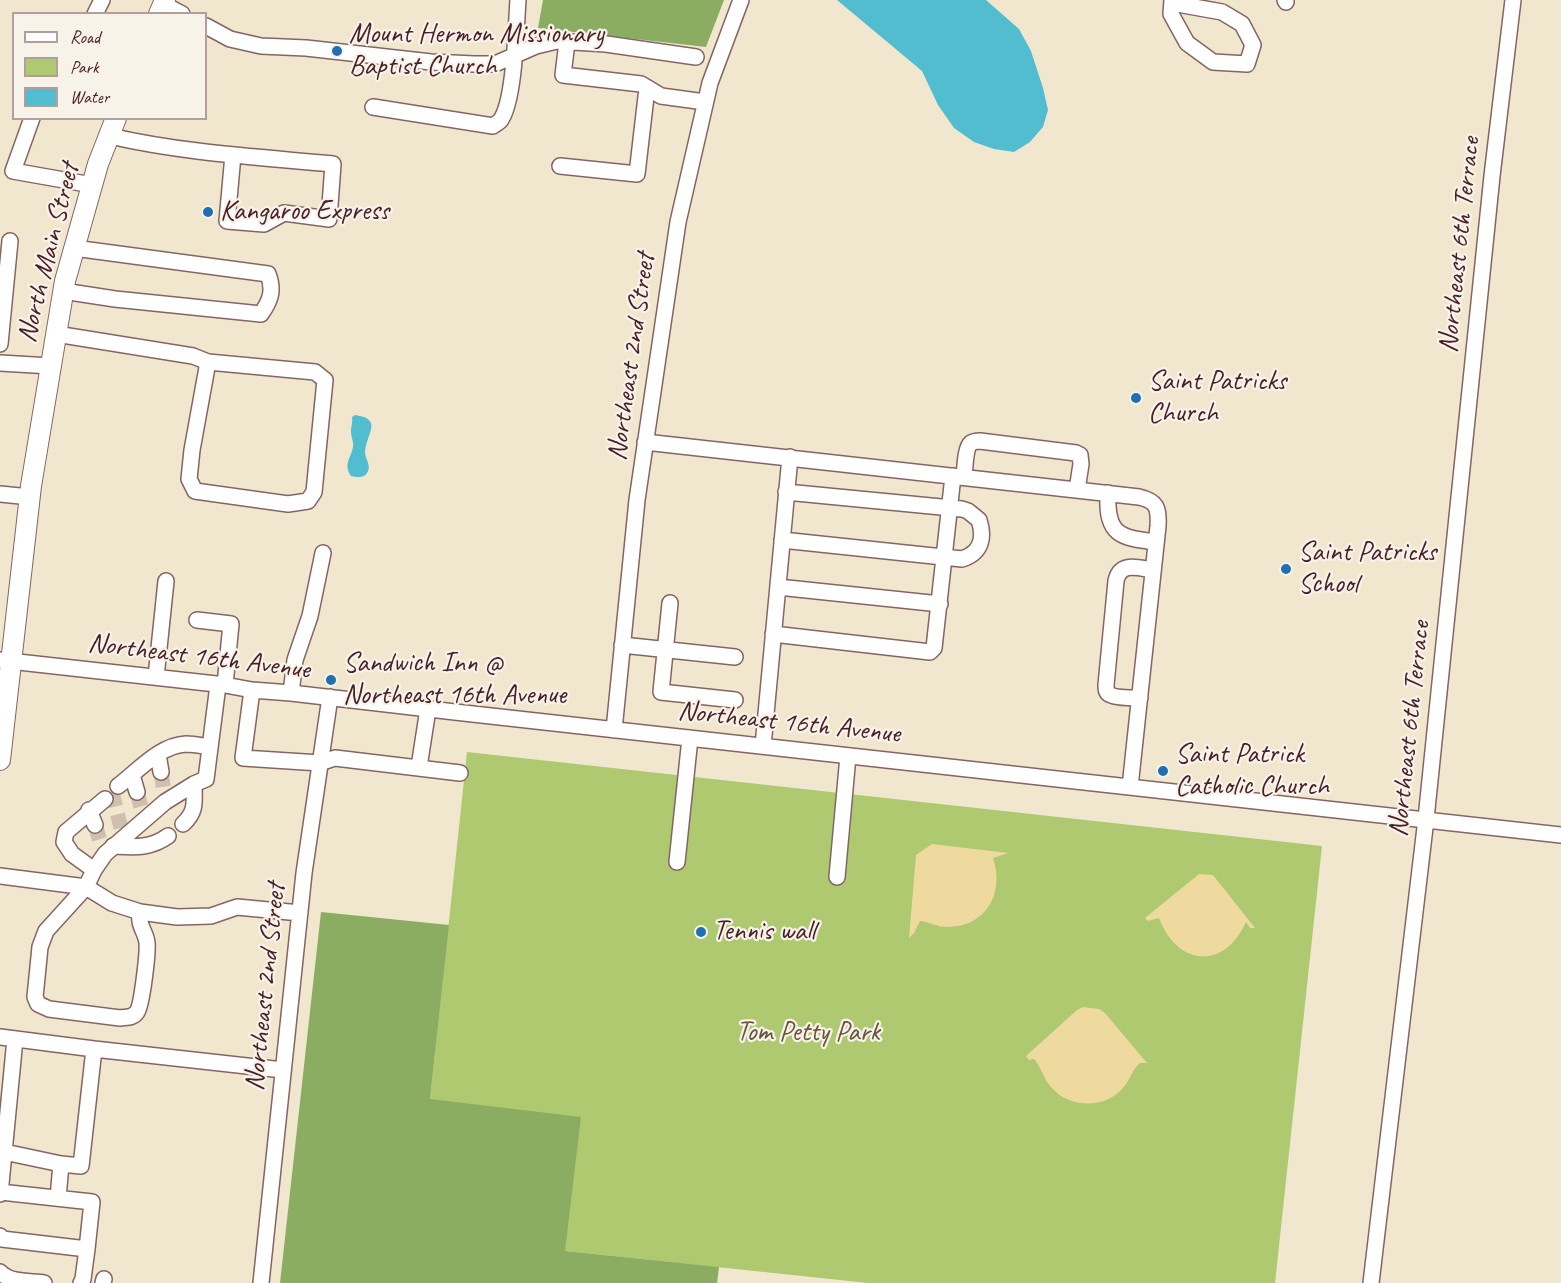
<!DOCTYPE html>
<html>
<head>
<meta charset="utf-8">
<style>
	body { margin:0 }
	#map { position:relative; width:1561px; height:1283px; overflow:hidden; background:#f1e7ce; font-family:Caveat,sans-serif }
	canvas { display:block }
	.legend { position:absolute; left:12px; top:12px; width:195px; height:108px; box-sizing:border-box; background:#f7f3e8; border:2px solid #b29e9c; margin:0; padding:8px 10px; list-style:none; font-size:18px; color:#4a1f2b }
	.legend li { display:flex; align-items:center; gap:12px; height:30px }
	.legend b { width:30px; border:2px solid #b29e9c }
</style>
</head>
<body>
<div id="map">
<canvas width="1561" height="1283"></canvas>
<ul class="legend">
<li><b style="height:8px;background:#fff"></b>Road</li>
<li><b style="height:16px;background:#afc970"></b>Park</li>
<li><b style="height:16px;background:#52bdcf"></b>Water</li>
</ul>
</div>
<script>
const ctx = document.querySelector('canvas').getContext('2d');
ctx.lineJoin = 'round';
function fillPath(path, color) { ctx.fillStyle = color; ctx.fill(path, 'evenodd'); }
function trace(path, color, width, dash) { ctx.strokeStyle = color; ctx.lineWidth = width; ctx.lineCap = dash ? 'butt' : 'round'; ctx.setLineDash(dash || []); ctx.stroke(path); }
function write(font, color, halo, rows, align = 'center') {
  ctx.font = font + ' Caveat,sans-serif'; ctx.lineWidth = 4.5; ctx.setLineDash([]); ctx.textBaseline = 'middle'; ctx.strokeStyle = halo; ctx.fillStyle = color; for (const [text, x, y, turn = 0] of rows) {
    ctx.save(); ctx.translate(x, y); ctx.rotate((+turn || 0) * Math.PI / 180); ctx.textAlign = isNaN(turn) ? turn : align; if (halo) ctx.strokeText(text, 0, 0); ctx.fillText(text, 0, 0); ctx.restore();
  }
}
const green = new Path2D(`
	M 467,752 L 1322,846 L 1275,1283 L 868,1283 L 565,1251 L 430,1099 Z`);
const forest = new Path2D(`
	M 543,0 L 724,0 L 706,47 L 538,28 Z
	M 321,912 L 449,925 L 430,1099 L 581,1117 L 565,1251 L 719,1267 L 717,1283 L 280,1283 Z`);
const sand = new Path2D(`
	M 932,844 L 1008,853 L 993,858 C 1005,893 986,927 947,927 C 937,927 929,922 920,921 L 914,933 L 909,938 L 916,855 Z
	M 1199,874 L 1213,875 L 1255,928 L 1250,928 L 1246,922 C 1224,971 1177,966 1159,918 L 1148,921 L 1145,918 Z
	M 1083,1007 L 1099,1009 L 1105,1013 L 1147,1063 L 1140,1063 C 1131,1071 1130,1081 1122,1089 C 1104,1109 1069,1108 1052,1088 C 1044,1080 1042,1069 1035,1060 L 1033,1059 L 1029,1060 L 1026,1056 L 1077,1010 Z`);
const water = new Path2D(`
	M 837,0 L 986,0 L 1019,29 L 1031,51 L 1043,88 L 1048,110 L 1043,127 L 1030,142 L 1014,152 L 994,149 L 974,142 L 954,128 L 938,105 L 922,71 Z
	M 355,415 C 384,419 366,434 365,452 C 365,458 371,465 368,471 C 365,479 357,477 351,476 C 343,464 351,458 353,447 C 354,442 351,437 351,432 C 351,426 353,422 352,417 Z`);
const minorTunnel = new Path2D(`
	M 161,772 L 164,792
	M 112,792 L 121,828
	M 137,792 L 142,811
	M 95,825 L 101,844`);
const minor = new Path2D(`
	M 1285,0 L 1286,2
	M 1172,3 L 1222,12 L 1242,24 L 1253,45 L 1247,64 L 1213,62 L 1187,43 L 1171,14 L 1172,0
	M 163,4 L 182,14
	M 95,14 L 102,0
	M 206,26 L 230,39 L 261,46 L 306,48 L 431,62 L 474,64 L 495,64 L 536,46 L 557,41 L 606,44 L 696,57
	M 567,42 L 563,75 L 641,84 L 661,96 L 705,102
	M 373,107 L 493,126 C 495,124 498,123 500,121 C 515,102 516,25 518,0
	M 32,118 L 13,171 L 92,185
	M 110,136 C 183,153 259,157 333,164 L 329,219 L 284,213 L 264,224 L 227,221 L 233,155
	M 560,166 L 637,174 L 647,88
	M 63,291 L 115,299 L 261,314 C 271,300 274,290 268,274 L 74,248
	M 56,334 L 193,356 L 208,362 L 315,372 L 325,380 L 314,492 L 308,501 L 288,504 L 195,491 L 189,479 L 192,450 L 208,362
	M 0,344 L 10,241
	M 0,363 L 51,366
	M 645,442 L 1139,497 C 1157,501 1159,508 1158,526 L 1130,787
	M 964,477 C 965,469 965,448 971,443 C 974,441 977,441 980,441 L 1076,453 L 1080,455 L 1081,464 L 1077,490
	M 1108,493 C 1106,535 1120,538 1156,542
	M 0,494 L 30,497
	M 782,540 L 962,559 C 981,553 985,538 979,520 L 968,511 L 962,509 L 786,492
	M 778,587 L 940,604
	M 670,603 L 661,692 L 735,700
	M 197,620 L 231,624 L 225,685
	M 773,634 L 930,652 L 934,648 L 953,476
	M 622,645 L 735,657
	M 0,660 L 225,685 L 252,690 L 291,693 C 714,743 1138,784 1561,835
	M 156,677 L 166,581
	M 252,690 L 243,758 L 320,763 L 335,758 L 460,773
	M 291,693 L 295,660 L 310,616 L 323,553
	M 1140,698 C 1133,698 1114,698 1109,694 C 1106,692 1106,689 1106,685 L 1116,581 C 1120,561 1138,568 1153,570
	M 614,730 L 637,500 L 678,222 L 710,83 L 741,0
	M 763,746 L 790,457
	M 158,754 L 161,772
	M 419,767 L 428,709
	M 132,775 L 137,792
	M 118,786 C 138,771 160,745 186,744 C 194,744 203,746 210,747
	M 89,810 L 95,825
	M 183,824 C 197,811 194,802 194,784
	M 113,846 C 134,847 150,849 168,836
	M 677,862 L 690,738
	M 94,870 L 72,854 L 64,842 L 66,832 L 105,799
	M 0,876 L 86,887 L 112,903 L 140,912 L 177,917 L 211,916 L 237,907 L 300,913
	M 837,877 L 848,756
	M 140,912 C 138,928 146,931 147,943 C 148,953 142,1005 137,1012 C 133,1018 127,1017 120,1018 L 49,1009 L 38,1004 L 35,997 L 40,947 L 46,931 L 86,887 L 94,870 L 105,854 L 165,802 L 194,784 L 206,779 L 218,685
	M 0,1037 L 94,1049
	M 0,1151 L 61,1164 L 81,1166 L 94,1049 L 283,1070
	M 0,1194 L 15,1039
	M 58,1198 L 61,1164
	M 0,1236 L 2,1239 L 87,1249 L 92,1202 L 0,1192
	M 0,1272 C 10,1283 30,1281 44,1283
	M 81,1283 L 83,1279 L 87,1249
	M 103,1283 L 104,1279
	M 261,1283 L 304,873 L 330,697
	M 1371,1283 L 1426,819 L 1492,176 L 1513,0`);
const major = new Path2D(`
	M 159,14 L 165,0
	M 0,760 L 31,486 L 65,281 L 98,164 L 116,118`);
const markers = [
	[337,51,6,"#1f6fb2"],
	[208,212,6,"#1f6fb2"],
	[1136,398,6,"#1f6fb2"],
	[1286,569,6,"#1f6fb2"],
	[331,680,6,"#1f6fb2"],
	[1163,771,6,"#1f6fb2"],
	[701,932,6,"#1f6fb2"]
];
const poiNames = [
	["Mount Hermon Missionary",349,35],
	["Baptist Church",349,67],
	["Kangaroo Express",220,212],
	["Saint Patricks",1148,382],
	["Church",1148,414],
	["Saint Patricks",1298,553],
	["School",1298,585],
	["Sandwich Inn @",343,664],
	["Northeast 16th Avenue",343,696],
	["Saint Patrick",1175,755],
	["Catholic Church",1175,787],
	["Tennis wall",713,932]
];
const streetNames = [
	["Northeast 6th Terrace",1460,245,-84],
	["North Main Street",49,253,-76],
	["Northeast 2nd Street",632,357,-82],
	["Northeast 16th Avenue",199,657,7],
	["Northeast 16th Avenue",789,723,6],
	["Northeast 6th Terrace",1410,729,-84],
	["Northeast 2nd Street",266,987,-84]
];
const parkNames = [
	["Tom Petty Park",808,1033]
];
fillPath(green, '#afc970');
fillPath(forest, '#8bad62');
fillPath(sand, '#eeda9e');
fillPath(water, '#52bdcf');
trace(minorTunnel, '#d0bfad', 15, [15, 8]);
trace(minor, '#846564', 18);
trace(major, '#846564', 22);
trace(minor, '#fff', 15);
trace(major, '#fff', 20);
for (const [x, y, r, color] of markers) { const dot = new Path2D(); dot.arc(x, y, r, 0, 2 * Math.PI); ctx.fillStyle = color; ctx.fill(dot); trace(dot, '#f7f3e8', 2); }
write('28px', '#4a1f2b', '#f7f3e8', poiNames, 'left');
write('28px', '#4a1f2b', '#f7f3e8', streetNames);
write('28px', '#685240', '#f7f3e8', parkNames);
</script>
</body>
</html>
